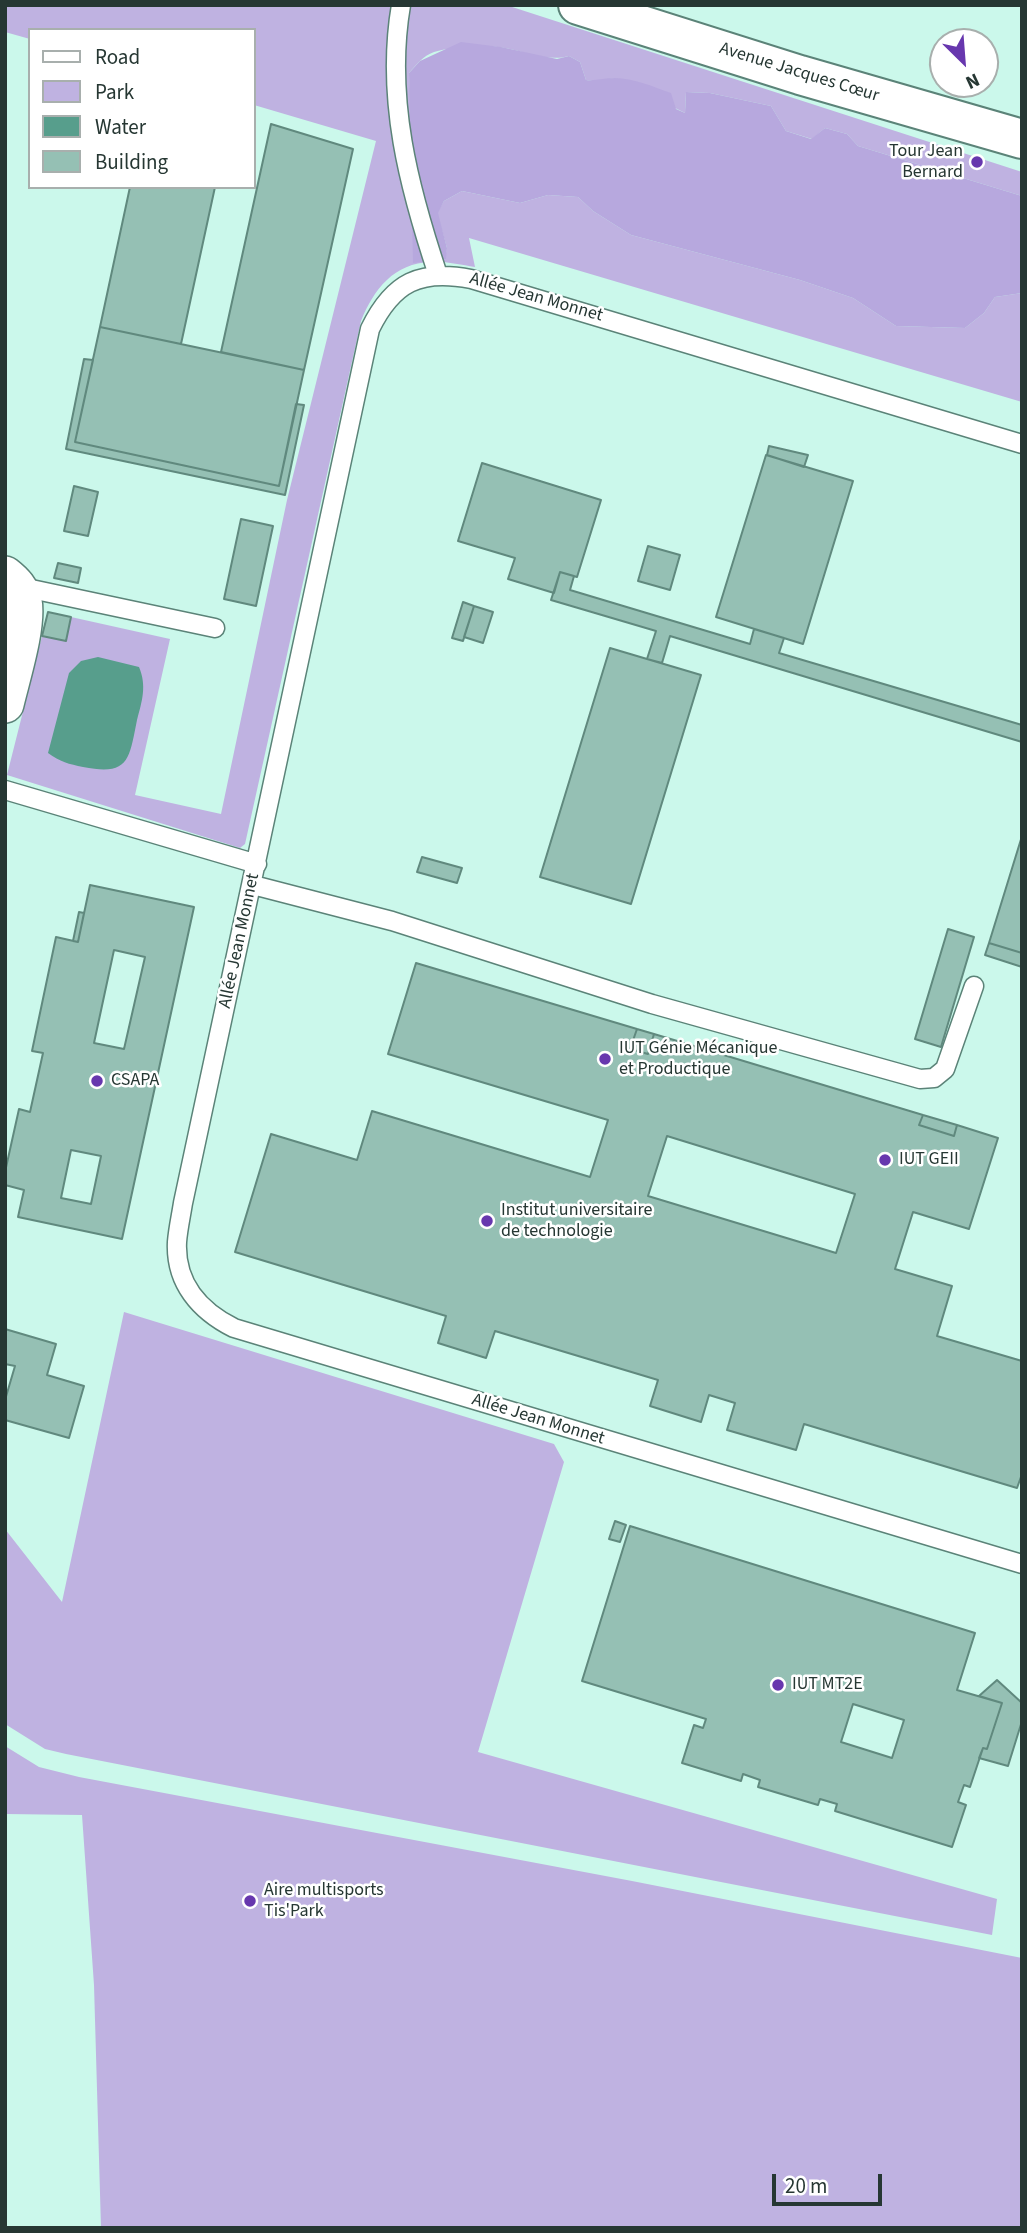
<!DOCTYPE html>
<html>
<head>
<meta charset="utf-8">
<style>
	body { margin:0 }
	#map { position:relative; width:1027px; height:2233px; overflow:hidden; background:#cbf8eb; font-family:"Source Sans 3",sans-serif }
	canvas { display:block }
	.frame { position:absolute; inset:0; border:7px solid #263733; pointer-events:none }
	.legend { position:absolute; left:28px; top:28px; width:228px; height:161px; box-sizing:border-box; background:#fff; border:2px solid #a8afad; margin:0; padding:9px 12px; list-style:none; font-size:21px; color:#263733 }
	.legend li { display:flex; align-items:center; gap:14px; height:35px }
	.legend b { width:35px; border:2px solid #a8afad }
	.north { position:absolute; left:929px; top:28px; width:70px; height:70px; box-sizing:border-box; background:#fff; border:2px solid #a8afad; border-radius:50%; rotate:155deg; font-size:19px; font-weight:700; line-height:28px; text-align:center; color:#263733 }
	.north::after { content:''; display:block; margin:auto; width:24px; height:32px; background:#6737ae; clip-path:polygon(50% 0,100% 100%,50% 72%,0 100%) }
	.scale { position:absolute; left:772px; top:2174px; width:110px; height:32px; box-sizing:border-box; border:4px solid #263733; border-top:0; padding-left:9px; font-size:21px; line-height:24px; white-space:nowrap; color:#263733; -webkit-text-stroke:5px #fff; paint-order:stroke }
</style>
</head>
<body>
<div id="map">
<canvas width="1027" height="2233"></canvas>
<div class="frame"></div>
<ul class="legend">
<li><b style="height:9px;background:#fff"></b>Road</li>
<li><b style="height:19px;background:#bfb2e1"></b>Park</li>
<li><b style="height:19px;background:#579e8c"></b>Water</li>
<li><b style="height:19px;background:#95c0b4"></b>Building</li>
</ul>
<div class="north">N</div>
<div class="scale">20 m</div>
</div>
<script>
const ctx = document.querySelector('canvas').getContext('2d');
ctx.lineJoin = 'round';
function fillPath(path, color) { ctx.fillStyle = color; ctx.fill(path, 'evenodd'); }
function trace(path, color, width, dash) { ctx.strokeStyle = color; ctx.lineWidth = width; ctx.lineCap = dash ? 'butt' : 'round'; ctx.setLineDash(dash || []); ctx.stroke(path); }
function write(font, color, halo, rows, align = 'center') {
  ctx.font = font + ' "Source Sans 3",sans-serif'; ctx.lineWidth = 5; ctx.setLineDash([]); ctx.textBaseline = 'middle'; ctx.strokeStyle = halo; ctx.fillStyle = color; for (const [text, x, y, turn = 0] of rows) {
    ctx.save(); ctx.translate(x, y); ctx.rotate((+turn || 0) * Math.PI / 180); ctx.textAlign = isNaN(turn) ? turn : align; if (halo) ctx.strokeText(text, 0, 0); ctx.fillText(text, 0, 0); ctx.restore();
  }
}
const green = new Path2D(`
	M 5,5 L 506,5 L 1022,172 L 1022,196 L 858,146 L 847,134 L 825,128 L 812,139 L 786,131 L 771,106 L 710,93 L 686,92 L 685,113 L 615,78 L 597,81 L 586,80 L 580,62 L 569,56 C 548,62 526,52 505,48 C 486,44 453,46 434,52 C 423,56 416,65 409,73 L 420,261 L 445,259 L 447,248 L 437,213 L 444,201 L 462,191 L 520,203 L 548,195 L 578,197 L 593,211 L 631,235 L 800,280 L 853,298 L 896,326 L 965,328 L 984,313 L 995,297 L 1022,293 L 1022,402 L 469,238 L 475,267 C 461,265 445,261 431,262 C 394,263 374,289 361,321 L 245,844 L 240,848 L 7,775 L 42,636 L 66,641 L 71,617 L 170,639 L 135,795 L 221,814 L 287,500 L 376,141 L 254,105 L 254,30 L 30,30 L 30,39 L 5,32 Z
	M 124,1312 L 554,1444 L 564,1462 L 478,1752 L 997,1899 L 992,1935 L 66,1754 L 45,1749 L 5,1724 L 5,1529 L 62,1602 Z
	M 5,1746 L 39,1767 L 79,1777 L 632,1881 L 1022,1958 L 1022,2228 L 101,2228 L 94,1985 L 82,1815 L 5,1814 Z`);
const forest = new Path2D(`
	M 461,42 L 501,47 L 557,59 L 569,56 L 580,62 L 586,80 C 596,81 604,78 615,78 C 633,78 654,87 671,93 L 676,109 L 685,113 L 686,92 L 710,93 L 771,106 L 786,131 L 811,139 L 825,128 L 847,134 L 858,146 L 1022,196 L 1022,293 L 995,297 L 984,313 L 965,328 L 896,326 L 853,298 L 800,280 L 631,235 L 593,211 L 578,197 L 548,195 L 520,203 L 462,191 L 444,201 L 438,213 L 447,248 L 446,259 L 413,263 L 409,73 L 420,61 Z`);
const water = new Path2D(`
	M 98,657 L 139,667 C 147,686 142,701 137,720 C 129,760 129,776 83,767 C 69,764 60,762 48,753 L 69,673 L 81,661 Z`);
const building = new Path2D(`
	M 271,124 L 353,149 L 304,370 L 221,352 Z
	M 130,187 L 215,187 L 181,344 L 100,327 Z
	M 100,327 L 304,370 L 279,486 L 75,442 Z
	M 84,359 L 93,360 L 75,442 L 279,486 L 296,404 L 304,405 L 285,495 L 66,449 Z
	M 769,446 L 808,455 L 804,467 L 767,455 Z
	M 766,455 L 853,481 L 803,644 L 716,617 Z
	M 482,463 L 601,500 L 577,577 L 560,572 L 554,593 L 508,579 L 515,558 L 458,541 Z
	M 74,486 L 98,492 L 88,536 L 64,531 Z
	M 241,519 L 273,526 L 256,606 L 224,599 Z
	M 648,546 L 680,555 L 670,590 L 638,581 Z
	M 58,563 L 81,568 L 78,583 L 54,578 Z
	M 560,572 L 574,576 L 570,590 L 750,644 L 754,629 L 784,638 L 779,653 L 1022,725 L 1022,742 L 670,636 L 662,663 L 647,659 L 656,631 L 551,600 Z
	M 463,602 L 474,606 L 463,641 L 452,638 Z
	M 474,606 L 493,612 L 483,643 L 464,637 Z
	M 48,612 L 71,617 L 66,641 L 42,636 Z
	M 610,648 L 701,675 L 631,904 L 540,877 Z
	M 1022,836 L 1022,953 L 989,943 Z
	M 422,857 L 462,868 L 457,883 L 417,872 Z
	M 90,885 L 194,907 L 122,1239 L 18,1217 L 24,1190 L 5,1185 L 5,1172 L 19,1109 L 30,1112 L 43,1053 L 32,1051 L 56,937 L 78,942 ZM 114,950 L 145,957 L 124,1049 L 94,1043 ZM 71,1150 L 101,1156 L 91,1204 L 61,1198 Z
	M 79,912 L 84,913 L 78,942 L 73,941 Z
	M 948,929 L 974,937 L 941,1047 L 915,1039 Z
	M 989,943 L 1022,953 L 1022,967 L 985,955 Z
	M 416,963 L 637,1029 L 630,1049 L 648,1054 L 654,1034 L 923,1115 L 919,1125 L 954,1136 L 957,1125 L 998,1138 L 969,1229 L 913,1212 L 895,1269 L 952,1286 L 937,1336 L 1022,1361 L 1022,1474 L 1017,1488 L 804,1424 L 796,1450 L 727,1430 L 735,1403 L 709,1395 L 701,1422 L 650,1406 L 658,1380 L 495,1331 L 486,1358 L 438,1343 L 446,1316 L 235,1252 L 271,1134 L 357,1160 L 372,1111 L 590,1177 L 608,1120 L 388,1054 ZM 667,1136 L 855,1194 L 836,1253 L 648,1196 Z
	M 637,1029 L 654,1034 L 648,1054 L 630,1049 Z
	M 923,1115 L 957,1125 L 954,1136 L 919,1125 Z
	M 5,1329 L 56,1344 L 47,1375 L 84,1386 L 69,1438 L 5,1420 L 5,1400 L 15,1366 L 5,1364 Z
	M 615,1521 L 626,1525 L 620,1542 L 609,1539 Z
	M 630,1526 L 975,1633 L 957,1690 L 1002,1703 L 987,1749 L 983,1748 L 970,1787 L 964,1785 L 958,1802 L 966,1805 L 952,1847 L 835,1811 L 837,1804 L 820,1799 L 818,1805 L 758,1787 L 760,1780 L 743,1774 L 741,1781 L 682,1763 L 694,1725 L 703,1728 L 706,1719 L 582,1681 ZM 853,1704 L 904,1720 L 892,1758 L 841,1742 Z
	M 997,1680 L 1022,1703 L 1022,1721 L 1008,1766 L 979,1758 L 983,1748 L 987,1749 L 1002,1703 L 979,1696 Z`);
const lane = new Path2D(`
	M 401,5 C 385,98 409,188 438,275
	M 1022,444 L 471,279 C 420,269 393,282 370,329 L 183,1203 C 181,1216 178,1229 177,1242 C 175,1283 200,1311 234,1328 L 1022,1564
	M 17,586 L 215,628
	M 5,790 L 257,864
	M 253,885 L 392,921 L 652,1004 L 920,1079 L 934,1078 L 945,1069 L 974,986`);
const street = new Path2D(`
	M 5,575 C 14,582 21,589 23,601 C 28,625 11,678 5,704`);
const secondary = new Path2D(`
	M 578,5 L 800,75 L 1022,139`);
const markers = [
	[977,162,7,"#6737ae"],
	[605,1059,7,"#6737ae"],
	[97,1081,7,"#6737ae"],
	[885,1160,7,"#6737ae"],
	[487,1221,7,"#6737ae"],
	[778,1685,7,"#6737ae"],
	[250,1901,7,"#6737ae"]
];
const streetNames = [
	["Avenue Jacques Cœur",799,73,17],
	["Allée Jean Monnet",536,298,16],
	["Allée Jean Monnet",240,941,-78],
	["Allée Jean Monnet",538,1420,17]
];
const poiNames = [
	["Tour Jean",963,152,"right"],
	["Bernard",963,173,"right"],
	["IUT Génie Mécanique",619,1049],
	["et Productique",619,1070],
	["CSAPA",111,1081],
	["IUT GEII",899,1160],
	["Institut universitaire",501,1211],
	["de technologie",501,1232],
	["IUT MT2E",792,1685],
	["Aire multisports",264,1891],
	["Tis'Park",264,1912]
];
fillPath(green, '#bfb2e1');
fillPath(forest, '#b7a8de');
fillPath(water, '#579e8c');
fillPath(building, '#95c0b4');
trace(building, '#60897e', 2);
trace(lane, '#5b8378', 21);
trace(street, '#5b8378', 40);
trace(secondary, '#5b8378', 42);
trace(lane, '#fff', 18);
trace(street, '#fff', 37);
trace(secondary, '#fff', 38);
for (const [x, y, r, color] of markers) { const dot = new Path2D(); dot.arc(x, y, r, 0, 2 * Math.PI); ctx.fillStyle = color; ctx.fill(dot); trace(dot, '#fff', 2.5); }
write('18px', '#263733', '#fff', streetNames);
write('18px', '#263733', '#fff', poiNames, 'left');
</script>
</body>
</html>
